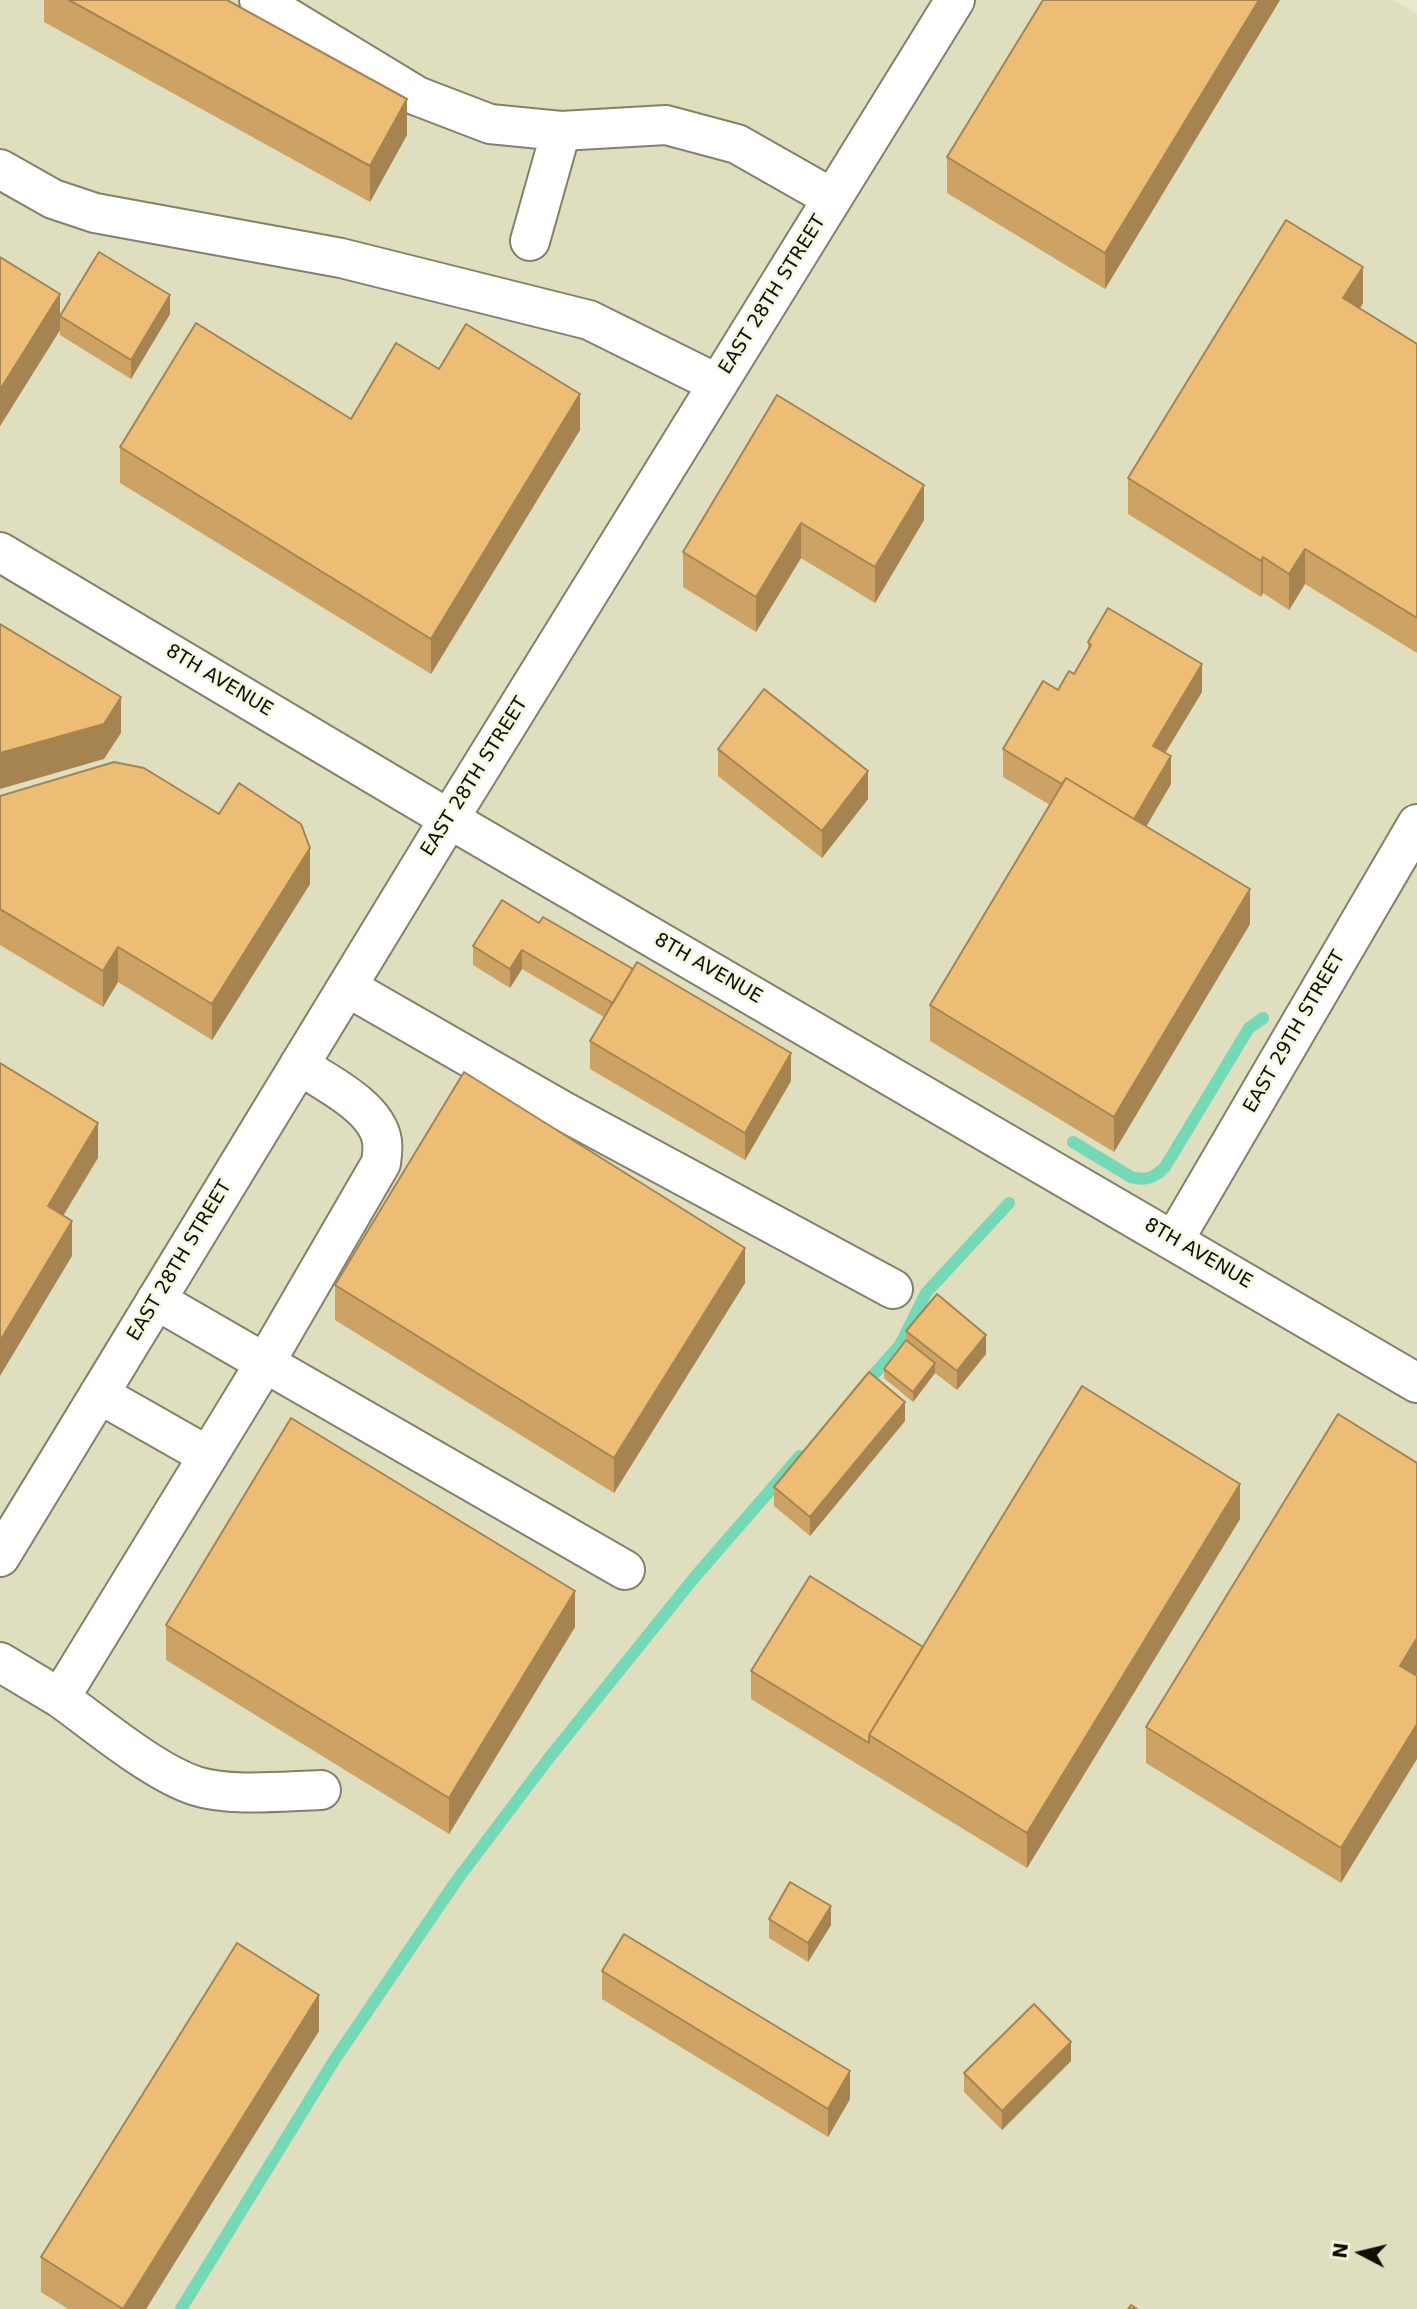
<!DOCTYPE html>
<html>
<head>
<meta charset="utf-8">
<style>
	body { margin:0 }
	#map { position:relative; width:1417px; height:2309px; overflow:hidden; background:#e9e9d2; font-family:"DejaVu Sans",sans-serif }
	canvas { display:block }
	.north { position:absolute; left:1326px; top:2218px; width:70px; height:70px; -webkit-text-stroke:5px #f6f7df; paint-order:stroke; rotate:277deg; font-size:19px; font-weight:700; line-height:28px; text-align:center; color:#0f0f07 }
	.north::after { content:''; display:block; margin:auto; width:24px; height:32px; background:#0f0f07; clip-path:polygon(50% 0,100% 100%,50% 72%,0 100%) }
</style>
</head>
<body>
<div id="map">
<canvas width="1417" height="2309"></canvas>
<div class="north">N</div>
</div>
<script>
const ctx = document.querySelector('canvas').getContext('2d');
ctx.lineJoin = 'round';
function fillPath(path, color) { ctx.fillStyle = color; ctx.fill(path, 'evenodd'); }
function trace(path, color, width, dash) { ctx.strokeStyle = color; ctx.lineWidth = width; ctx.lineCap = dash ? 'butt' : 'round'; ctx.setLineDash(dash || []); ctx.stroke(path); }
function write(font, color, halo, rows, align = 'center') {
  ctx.font = font + ' "DejaVu Sans",sans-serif'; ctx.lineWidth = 5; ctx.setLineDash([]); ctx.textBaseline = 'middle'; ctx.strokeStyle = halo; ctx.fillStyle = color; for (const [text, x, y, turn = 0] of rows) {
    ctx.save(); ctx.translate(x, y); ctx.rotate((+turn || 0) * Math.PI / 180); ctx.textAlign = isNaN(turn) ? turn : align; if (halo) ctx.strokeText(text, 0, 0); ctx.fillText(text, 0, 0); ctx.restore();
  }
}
const built = new Path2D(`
	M 0,0 L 1394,0 L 1417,14 L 1417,2309 L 0,2309 Z`);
const stream = new Path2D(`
	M 1073,1142 L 1131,1177 C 1146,1181 1154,1178 1165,1167 L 1249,1028 L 1263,1018
	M 862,1388 L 900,1345 L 926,1293 L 1009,1203
	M 181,2309 L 335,2059 L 457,1880 L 549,1758 L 694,1578 L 800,1456`);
const minor = new Path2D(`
	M 259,0 L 417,96 L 490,124 L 561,131 L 666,125 L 737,144 L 832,198
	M 0,169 L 53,199 L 95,213 L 341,258 L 589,320 L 718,384
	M 530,241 L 561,131
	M 0,552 L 449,819 L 1417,1383
	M 347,987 L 563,1111 L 893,1289
	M 299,1065 C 326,1083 377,1107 382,1141 C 383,1148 382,1156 381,1163 L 265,1363 L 625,1570
	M 1174,1240 L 1417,824
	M 99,1394 L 208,1456
	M 0,1557 L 449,819 L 955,0
	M 0,1662 L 60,1698 L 265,1363 L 156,1300
	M 60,1698 C 98,1725 153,1772 196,1786 C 230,1797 285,1791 321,1790`);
const wall = new Path2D(`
	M 44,0 L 227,0 L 407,135 L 370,202 L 44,22 Z
	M 1280,0 L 1105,289 L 947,193 L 947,157 Z
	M 0,257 L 60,316 L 170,314 L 131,379 L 60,335 L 60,330 L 0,426 Z
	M 1363,303 L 1360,309 L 1417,344 L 1417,653 L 1305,584 L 1289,610 L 1263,593 L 1261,597 L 1128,514 L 1128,478 Z
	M 439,369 L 580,430 L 431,674 L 120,483 L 120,447 L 351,419 Z
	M 777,395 L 924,520 L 875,603 L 801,558 L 756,632 L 683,587 L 683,552 Z
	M 1088,642 L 1202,692 L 1165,753 L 1171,784 L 1146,826 L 1250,924 L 1114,1152 L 930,1041 L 930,1005 L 1050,805 L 1003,777 L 1003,749 L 1074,674 L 1088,651 Z
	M 718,749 L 868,799 L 822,858 L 718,776 Z
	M 0,796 L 310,884 L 212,1040 L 118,982 L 103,1007 L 0,945 Z
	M 502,900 L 791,1081 L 745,1160 L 590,1069 L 590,1041 L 604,1017 L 522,969 L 510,988 L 473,965 L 473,946 Z
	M 745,1283 L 614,1493 L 335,1320 L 335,1285 Z
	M 906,1331 L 986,1354 L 957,1390 L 935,1373 L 913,1402 L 884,1378 L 884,1369 L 906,1340 Z
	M 905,1421 L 810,1536 L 774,1506 L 774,1487 Z
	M 1417,1463 L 1417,1673 L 1341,1883 L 1146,1763 L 1146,1727 Z
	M 1240,1519 L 1027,1868 L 751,1699 L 751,1671 L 923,1647 Z
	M 166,1625 L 575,1627 L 449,1834 L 166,1660 Z
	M 769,1919 L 831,1925 L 808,1962 L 769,1938 Z
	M 602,1971 L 850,2099 L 828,2137 L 602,1999 Z
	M 319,2031 L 146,2309 L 68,2309 L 41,2292 L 41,2257 Z
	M 1071,2061 L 1002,2130 L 964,2092 L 964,2073 Z`);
const shadedWall = new Path2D(`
	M 1259,0 L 1280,0 L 1105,289 L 1105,253 Z
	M 407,99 L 407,135 L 370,202 L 370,166 Z
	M 1363,267 L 1363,303 L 1343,334 L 1343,298 Z
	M 60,294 L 60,330 L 0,426 L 0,390 Z
	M 170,295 L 170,314 L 131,379 L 131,360 Z
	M 580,394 L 580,430 L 431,674 L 431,639 Z
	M 924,485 L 924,520 L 875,603 L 875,567 Z
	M 801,523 L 801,558 L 756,632 L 756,597 Z
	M 1305,549 L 1305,584 L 1289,610 L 1289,574 Z
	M 1263,557 L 1263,593 L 1261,597 L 1261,561 Z
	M 1202,664 L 1202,692 L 1153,773 L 1153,746 Z
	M 121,697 L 121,733 L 104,759 L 0,789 L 0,753 Z
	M 1171,756 L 1171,784 L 1131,853 L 1131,825 Z
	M 868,771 L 868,799 L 822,858 L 822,831 Z
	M 310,848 L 310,884 L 212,1040 L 212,1004 Z
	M 1250,889 L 1250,924 L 1114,1152 L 1114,1117 Z
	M 118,947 L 118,982 L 103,1007 L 103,971 Z
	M 522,950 L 522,969 L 510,988 L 510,969 Z
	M 791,1053 L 791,1081 L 745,1160 L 745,1133 Z
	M 98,1123 L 98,1158 L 48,1241 L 48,1206 Z
	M 72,1221 L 72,1256 L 0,1376 L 0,1341 Z
	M 745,1248 L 745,1283 L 614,1493 L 614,1458 Z
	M 986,1335 L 986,1354 L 957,1390 L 957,1371 Z
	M 935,1363 L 935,1373 L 913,1402 L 913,1392 Z
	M 905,1402 L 905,1421 L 810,1536 L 810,1517 Z
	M 1240,1484 L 1240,1519 L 1027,1868 L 1027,1833 Z
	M 575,1591 L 575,1627 L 449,1834 L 449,1798 Z
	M 1417,1638 L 1417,1673 L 1400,1701 L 1400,1666 Z
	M 1417,1724 L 1417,1759 L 1341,1883 L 1341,1848 Z
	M 831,1906 L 831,1925 L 808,1962 L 808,1943 Z
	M 319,1995 L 319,2031 L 146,2309 L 123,2309 Z
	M 1071,2042 L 1071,2061 L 1002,2130 L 1002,2111 Z
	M 850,2071 L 850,2099 L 828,2137 L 828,2109 Z`);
const building = new Path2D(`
	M 69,0 L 227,0 L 407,99 L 370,166 Z
	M 1043,0 L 1259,0 L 1105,253 L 947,157 Z
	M 1286,220 L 1363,267 L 1343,298 L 1417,344 L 1417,618 L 1305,549 L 1289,574 L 1263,557 L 1261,561 L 1128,478 Z
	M 99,252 L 170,295 L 131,360 L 60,316 Z
	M 0,257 L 60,294 L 0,390 Z
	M 196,323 L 351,419 L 396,343 L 439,369 L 466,324 L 580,394 L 431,639 L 120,447 Z
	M 777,395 L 924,485 L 875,567 L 801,523 L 756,597 L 683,552 Z
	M 1108,608 L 1202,664 L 1153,746 L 1171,756 L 1134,819 L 1066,778 L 1062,784 L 1003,749 L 1043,681 L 1058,690 L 1069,671 L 1074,674 L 1091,645 L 1088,642 Z
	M 0,624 L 121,697 L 104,724 L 0,753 Z
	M 764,689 L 868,771 L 822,831 L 718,749 Z
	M 114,762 L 144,768 L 219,814 L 239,783 L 301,824 L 310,848 L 212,1004 L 118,947 L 103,971 L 0,909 L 0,796 Z
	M 1066,778 L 1250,889 L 1114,1117 L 930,1005 Z
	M 502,900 L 539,923 L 543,917 L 633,969 L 613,1003 L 522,950 L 510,969 L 473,946 Z
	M 637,962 L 791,1053 L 745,1133 L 590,1041 Z
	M 0,1063 L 98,1123 L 48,1206 L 72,1221 L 0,1341 Z
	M 464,1072 L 745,1248 L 614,1458 L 335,1285 Z
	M 937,1294 L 986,1335 L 957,1371 L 906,1331 Z
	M 906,1340 L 935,1363 L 913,1392 L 884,1369 Z
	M 869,1372 L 905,1402 L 810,1517 L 774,1487 Z
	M 1082,1386 L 1240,1484 L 1027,1833 L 869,1735 Z
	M 1338,1414 L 1417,1463 L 1417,1638 L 1400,1666 L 1417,1676 L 1417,1724 L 1341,1848 L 1146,1727 Z
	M 291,1418 L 575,1591 L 449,1798 L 166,1625 Z
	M 810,1576 L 923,1647 L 869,1735 L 869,1743 L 751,1671 Z
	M 790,1882 L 831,1906 L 808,1943 L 769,1919 Z
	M 624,1934 L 850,2071 L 828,2109 L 602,1971 Z
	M 237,1943 L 319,1995 L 123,2309 L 41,2257 Z
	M 1034,2004 L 1071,2042 L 1002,2111 L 964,2073 Z
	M 1131,2305 L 1137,2309 L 1128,2309 Z`);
const streetNames = [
	["EAST 28TH STREET",773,295,-58],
	["8TH AVENUE",219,681,31],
	["EAST 28TH STREET",475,777,-58],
	["8TH AVENUE",708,969,30],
	["EAST 29TH STREET",1295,1032,-60],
	["8TH AVENUE",1198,1254,30],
	["EAST 28TH STREET",180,1261,-59]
];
fillPath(built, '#dfdfc0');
trace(stream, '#75d8b7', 12);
trace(minor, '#81816c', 42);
trace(minor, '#fff', 38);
fillPath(wall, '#cca365');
fillPath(shadedWall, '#a68452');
fillPath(building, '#edbd75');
trace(building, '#a68452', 2);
write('19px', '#0f0f07', '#f6f7df', streetNames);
</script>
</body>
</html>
